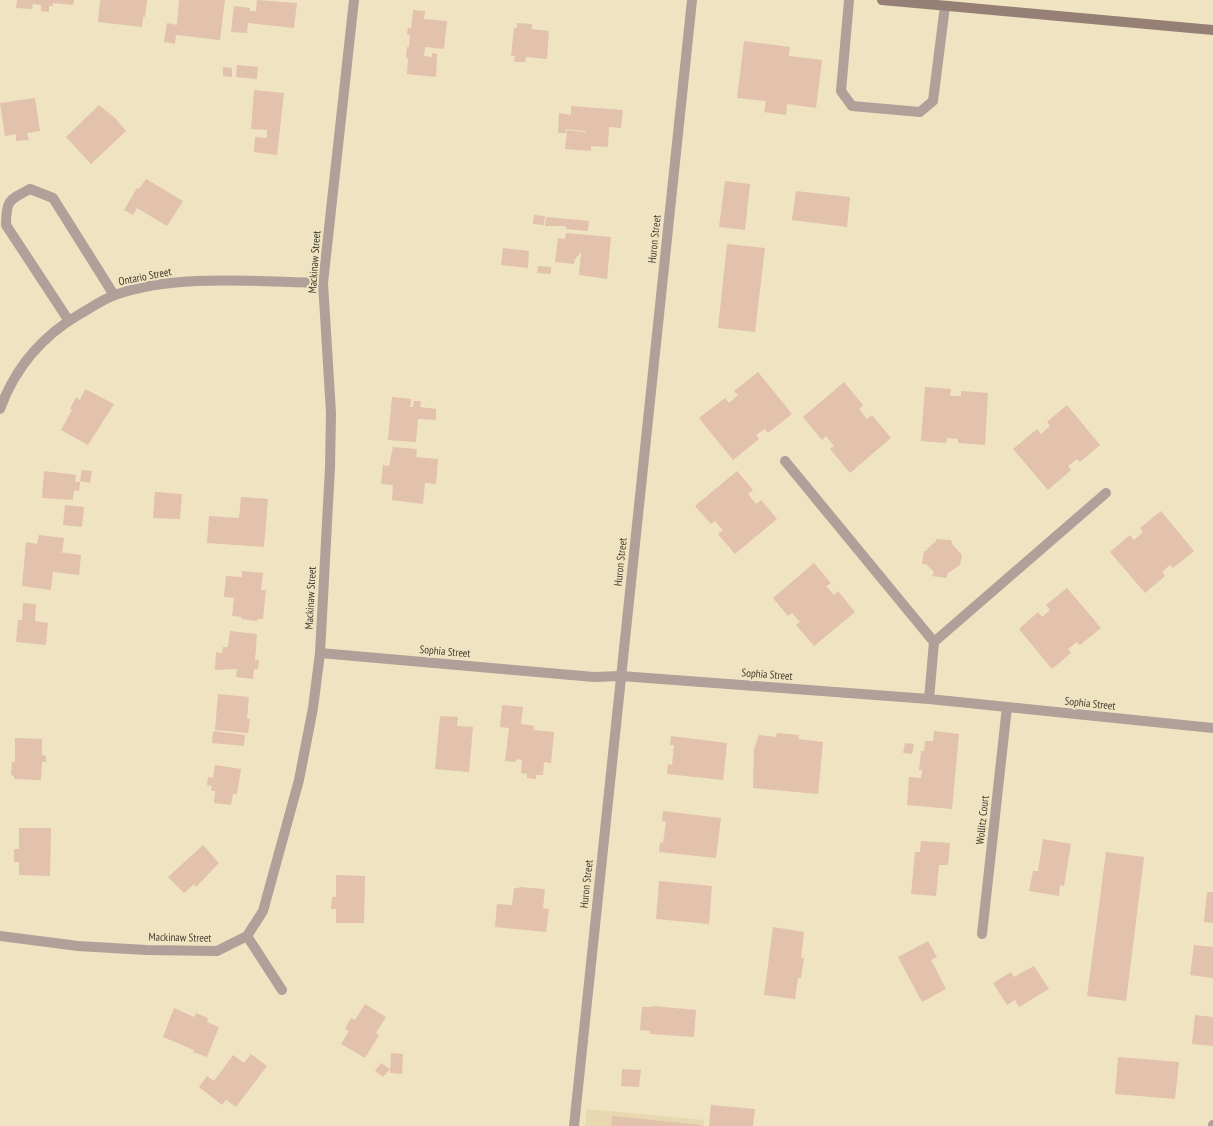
<!DOCTYPE html>
<html>
<head>
<meta charset="utf-8">
<style>
	body { margin:0 }
	canvas { display:block; background:#efe3c1 }
</style>
</head>
<body>
<canvas width="1213" height="1126"></canvas>
<script>
const ctx = document.querySelector('canvas').getContext('2d');
ctx.lineJoin = 'round';
function fillPath(path, color) { ctx.fillStyle = color; ctx.fill(path, 'evenodd'); }
function trace(path, color, width, dash) { ctx.strokeStyle = color; ctx.lineWidth = width; ctx.lineCap = dash ? 'butt' : 'round'; ctx.setLineDash(dash || []); ctx.stroke(path); }
function write(font, color, halo, rows, align = 'center') {
  ctx.font = font + ' "PT Sans Narrow",sans-serif'; ctx.lineWidth = 4; ctx.setLineDash([]); ctx.textBaseline = 'middle'; ctx.strokeStyle = halo; ctx.fillStyle = color; for (const [text, x, y, turn = 0] of rows) {
    ctx.save(); ctx.translate(x, y); ctx.rotate((+turn || 0) * Math.PI / 180); ctx.textAlign = isNaN(turn) ? turn : align; if (halo) ctx.strokeText(text, 0, 0); ctx.fillText(text, 0, 0); ctx.restore();
  }
}
const built = new Path2D(`
	M 587,1109 L 704,1120 L 704,1126 L 585,1126 Z`);
const building = new Path2D(`
	M 17,0 L 74,0 L 73,5 L 53,3 L 53,6 L 49,6 L 49,12 L 41,11 L 41,5 L 33,4 L 32,9 L 16,8 Z
	M 100,0 L 147,0 L 145,17 L 143,17 L 142,27 L 98,22 Z
	M 179,0 L 225,0 L 220,40 L 176,35 L 175,44 L 164,42 L 167,23 L 177,25 Z
	M 257,0 L 297,3 L 294,28 L 248,23 L 247,33 L 231,32 L 234,6 L 250,8 L 250,11 L 256,11 Z
	M 413,10 L 425,11 L 424,19 L 447,21 L 444,49 L 425,47 L 424,56 L 432,57 L 432,53 L 437,54 L 436,77 L 407,74 L 408,59 L 406,57 L 407,47 L 409,47 L 410,35 L 407,34 L 408,28 L 411,29 Z
	M 517,23 L 532,24 L 532,29 L 549,31 L 547,59 L 526,57 L 525,62 L 514,62 L 515,56 L 511,56 L 514,28 L 517,28 Z
	M 744,41 L 790,47 L 789,56 L 822,60 L 816,108 L 787,104 L 786,115 L 764,112 L 766,101 L 737,98 Z
	M 237,65 L 258,67 L 257,79 L 236,77 Z
	M 223,67 L 232,68 L 232,77 L 223,76 Z
	M 254,90 L 284,93 L 277,155 L 254,152 L 255,137 L 267,138 L 267,130 L 251,129 Z
	M 35,98 L 40,131 L 27,133 L 29,140 L 16,141 L 16,134 L 5,136 L 0,103 Z
	M 99,105 L 116,119 L 126,131 L 91,164 L 66,137 Z
	M 571,106 L 623,110 L 621,128 L 609,127 L 608,147 L 591,146 L 591,151 L 565,149 L 567,130 L 586,132 L 586,131 L 566,129 L 566,133 L 558,133 L 559,113 L 571,115 Z
	M 146,179 L 183,201 L 167,226 L 137,208 L 133,215 L 124,210 L 137,188 L 139,189 Z
	M 725,181 L 750,184 L 745,230 L 719,227 Z
	M 796,191 L 850,197 L 847,227 L 792,220 Z
	M 534,215 L 545,216 L 544,225 L 533,224 Z
	M 546,217 L 589,221 L 588,231 L 566,229 L 566,226 L 545,226 Z
	M 566,233 L 611,237 L 607,279 L 579,275 L 581,252 L 575,259 L 574,264 L 555,262 L 558,238 L 565,239 Z
	M 727,244 L 765,248 L 755,332 L 718,328 Z
	M 503,248 L 529,251 L 528,268 L 501,265 Z
	M 538,266 L 551,267 L 551,274 L 537,273 Z
	M 758,372 L 792,414 L 768,433 L 765,429 L 756,435 L 759,439 L 733,460 L 699,418 L 725,398 L 729,403 L 738,395 L 734,391 Z
	M 844,382 L 863,405 L 859,409 L 867,419 L 872,415 L 891,438 L 850,473 L 830,449 L 834,446 L 826,436 L 822,440 L 803,417 Z
	M 925,387 L 951,389 L 950,396 L 961,396 L 961,391 L 988,393 L 985,445 L 958,443 L 958,439 L 947,438 L 946,443 L 921,441 Z
	M 85,389 L 114,404 L 88,445 L 61,430 L 72,410 L 70,409 L 76,397 L 80,400 Z
	M 392,397 L 411,399 L 410,407 L 413,407 L 414,401 L 421,401 L 420,407 L 436,409 L 436,420 L 418,419 L 416,442 L 388,440 Z
	M 1067,405 L 1100,445 L 1080,462 L 1077,459 L 1068,466 L 1071,470 L 1048,490 L 1013,449 L 1037,429 L 1041,434 L 1050,426 L 1047,422 Z
	M 393,447 L 417,449 L 416,457 L 438,459 L 436,484 L 425,483 L 423,504 L 392,500 L 393,485 L 381,484 L 383,465 L 389,466 Z
	M 82,470 L 92,471 L 90,483 L 80,481 Z
	M 44,471 L 76,475 L 75,482 L 80,482 L 79,491 L 74,490 L 73,500 L 42,498 Z
	M 737,471 L 753,490 L 748,494 L 756,504 L 761,500 L 777,519 L 735,554 L 718,534 L 723,530 L 715,521 L 711,524 L 695,506 Z
	M 155,492 L 182,494 L 180,519 L 153,518 Z
	M 241,497 L 268,499 L 264,547 L 207,543 L 209,516 L 239,518 Z
	M 65,505 L 84,507 L 82,527 L 63,525 Z
	M 1161,511 L 1194,551 L 1173,568 L 1170,565 L 1162,572 L 1165,576 L 1145,593 L 1110,552 L 1130,535 L 1134,540 L 1143,532 L 1140,528 Z
	M 39,535 L 64,538 L 62,552 L 59,552 L 81,555 L 79,575 L 53,572 L 51,590 L 22,586 L 26,542 L 37,544 Z
	M 936,539 L 951,540 L 952,544 L 962,555 L 960,565 L 947,574 L 947,578 L 932,576 L 934,572 L 926,564 L 922,564 L 924,551 L 927,551 L 927,549 L 936,541 Z
	M 814,563 L 831,583 L 826,586 L 834,595 L 838,591 L 855,612 L 814,646 L 796,625 L 800,622 L 792,613 L 788,616 L 773,598 Z
	M 242,571 L 263,573 L 261,590 L 266,590 L 263,619 L 258,619 L 257,621 L 241,619 L 242,617 L 232,616 L 234,598 L 224,597 L 226,576 L 242,577 Z
	M 1067,588 L 1101,628 L 1080,645 L 1077,642 L 1068,649 L 1071,653 L 1052,669 L 1019,629 L 1038,612 L 1042,617 L 1050,610 L 1046,605 Z
	M 23,603 L 36,604 L 35,621 L 48,623 L 46,645 L 16,642 L 18,620 L 22,620 Z
	M 230,631 L 257,634 L 255,660 L 259,660 L 258,669 L 254,669 L 253,679 L 236,677 L 237,669 L 215,670 L 216,652 L 222,653 L 223,647 L 228,647 Z
	M 218,694 L 249,697 L 247,718 L 250,719 L 248,733 L 215,730 Z
	M 502,705 L 523,707 L 521,724 L 534,726 L 534,730 L 554,732 L 551,763 L 544,762 L 543,775 L 536,775 L 536,779 L 527,778 L 527,774 L 521,773 L 522,760 L 517,759 L 516,762 L 505,761 L 509,728 L 500,727 Z
	M 440,716 L 458,717 L 457,726 L 473,727 L 469,772 L 435,769 Z
	M 213,731 L 245,735 L 244,746 L 212,743 Z
	M 934,731 L 959,734 L 952,809 L 907,805 L 909,777 L 921,778 L 922,770 L 919,770 L 921,751 L 924,751 L 925,741 L 933,741 Z
	M 777,733 L 799,735 L 798,739 L 823,742 L 818,794 L 753,788 L 754,749 L 759,735 L 776,737 Z
	M 671,736 L 727,743 L 723,780 L 667,774 L 668,764 L 672,765 L 674,745 L 670,745 Z
	M 15,738 L 42,739 L 42,755 L 46,756 L 46,762 L 42,762 L 41,780 L 14,779 L 14,776 L 11,775 L 12,762 L 15,762 Z
	M 905,743 L 914,744 L 912,754 L 903,753 Z
	M 215,765 L 241,769 L 237,794 L 233,794 L 231,805 L 214,803 L 215,791 L 211,791 L 212,786 L 207,785 L 208,777 L 213,778 Z
	M 663,811 L 721,818 L 716,858 L 659,852 L 660,842 L 663,843 L 666,822 L 662,821 Z
	M 19,828 L 51,828 L 50,876 L 19,875 L 19,862 L 14,862 L 14,849 L 19,849 Z
	M 1043,839 L 1071,844 L 1064,886 L 1060,885 L 1059,896 L 1029,891 L 1033,871 L 1038,871 Z
	M 921,841 L 950,843 L 948,865 L 939,865 L 936,896 L 911,894 L 915,852 L 920,852 Z
	M 203,845 L 219,863 L 196,887 L 194,884 L 184,893 L 168,877 Z
	M 1106,852 L 1144,857 L 1126,1001 L 1087,996 Z
	M 336,875 L 365,876 L 364,923 L 336,923 L 336,909 L 331,909 L 332,897 L 336,897 Z
	M 659,881 L 712,886 L 709,924 L 656,919 Z
	M 519,887 L 545,889 L 543,908 L 549,909 L 546,932 L 495,927 L 497,904 L 512,905 L 514,888 L 519,888 Z
	M 1207,892 L 1213,892 L 1213,923 L 1204,922 Z
	M 773,927 L 804,932 L 801,958 L 804,958 L 801,978 L 798,978 L 795,999 L 764,995 Z
	M 928,941 L 937,957 L 931,960 L 946,989 L 922,1002 L 898,957 Z
	M 1194,945 L 1213,947 L 1213,978 L 1190,975 Z
	M 1034,966 L 1049,989 L 1019,1007 L 1015,1000 L 1007,1005 L 993,983 L 1011,972 L 1014,977 Z
	M 365,1004 L 386,1017 L 376,1033 L 379,1035 L 365,1058 L 341,1044 L 349,1031 L 345,1029 L 351,1018 L 355,1020 Z
	M 652,1006 L 696,1010 L 694,1037 L 650,1034 L 650,1031 L 640,1030 L 642,1007 L 652,1007 Z
	M 174,1008 L 194,1017 L 196,1013 L 208,1018 L 207,1022 L 219,1027 L 207,1057 L 193,1052 L 194,1050 L 163,1037 Z
	M 1195,1015 L 1213,1017 L 1213,1046 L 1192,1044 Z
	M 391,1053 L 403,1054 L 402,1074 L 390,1073 Z
	M 251,1054 L 267,1066 L 236,1107 L 226,1100 L 222,1105 L 199,1087 L 207,1076 L 214,1081 L 233,1055 L 244,1063 Z
	M 1118,1057 L 1179,1062 L 1175,1099 L 1115,1094 Z
	M 381,1063 L 390,1069 L 383,1077 L 375,1071 Z
	M 622,1069 L 641,1070 L 639,1087 L 621,1086 Z
	M 711,1105 L 755,1109 L 753,1126 L 709,1126 Z
	M 612,1116 L 702,1125 L 702,1126 L 611,1126 Z`);
const lane = new Path2D(`
	M 849,0 L 841,91 L 852,106 L 920,112 L 933,101 L 945,6
	M 69,321 L 6,225 C 6,200 9,200 30,189 L 53,198 L 114,295
	M 1213,1126 L 1213,1125`);
const street = new Path2D(`
	M 0,409 C 15,368 42,336 80,314 C 91,308 103,299 115,295 C 176,273 258,282 323,283
	M 785,461 L 934,642
	M 320,653 L 594,677 L 621,676 L 929,699 L 1213,728
	M 929,699 L 934,642 L 1106,493
	M 982,934 L 1007,707
	M 0,936 L 78,946 L 146,950 L 217,951 L 247,936 L 263,911 L 299,780 L 313,708 L 320,653 L 330,467 L 331,413 L 323,283 L 354,0
	M 247,936 L 282,990
	M 574,1126 L 692,0`);
const secondary = new Path2D(`
	M 882,0 L 1213,30`);
const streetNames = [
	["Huron Street",655,239,-84],
	["Mackinaw Street",315,262,-86],
	["Ontario Street",145,277,-11],
	["Huron Street",621,562,-84],
	["Mackinaw Street",311,598,-87],
	["Sophia Street",445,652,5],
	["Sophia Street",767,675,4],
	["Sophia Street",1090,704,6],
	["Wollitz Court",983,820,-84],
	["Huron Street",587,884,-84],
	["Mackinaw Street",180,938,1]
];
fillPath(built, '#e7d8af');
fillPath(building, '#e2c1ad');
trace(lane, '#b0a099', 10);
trace(street, '#b0a099', 10);
trace(secondary, '#968075', 10);
write('11px', '#413c2e', '#efe3c1', streetNames);
</script>
</body>
</html>
